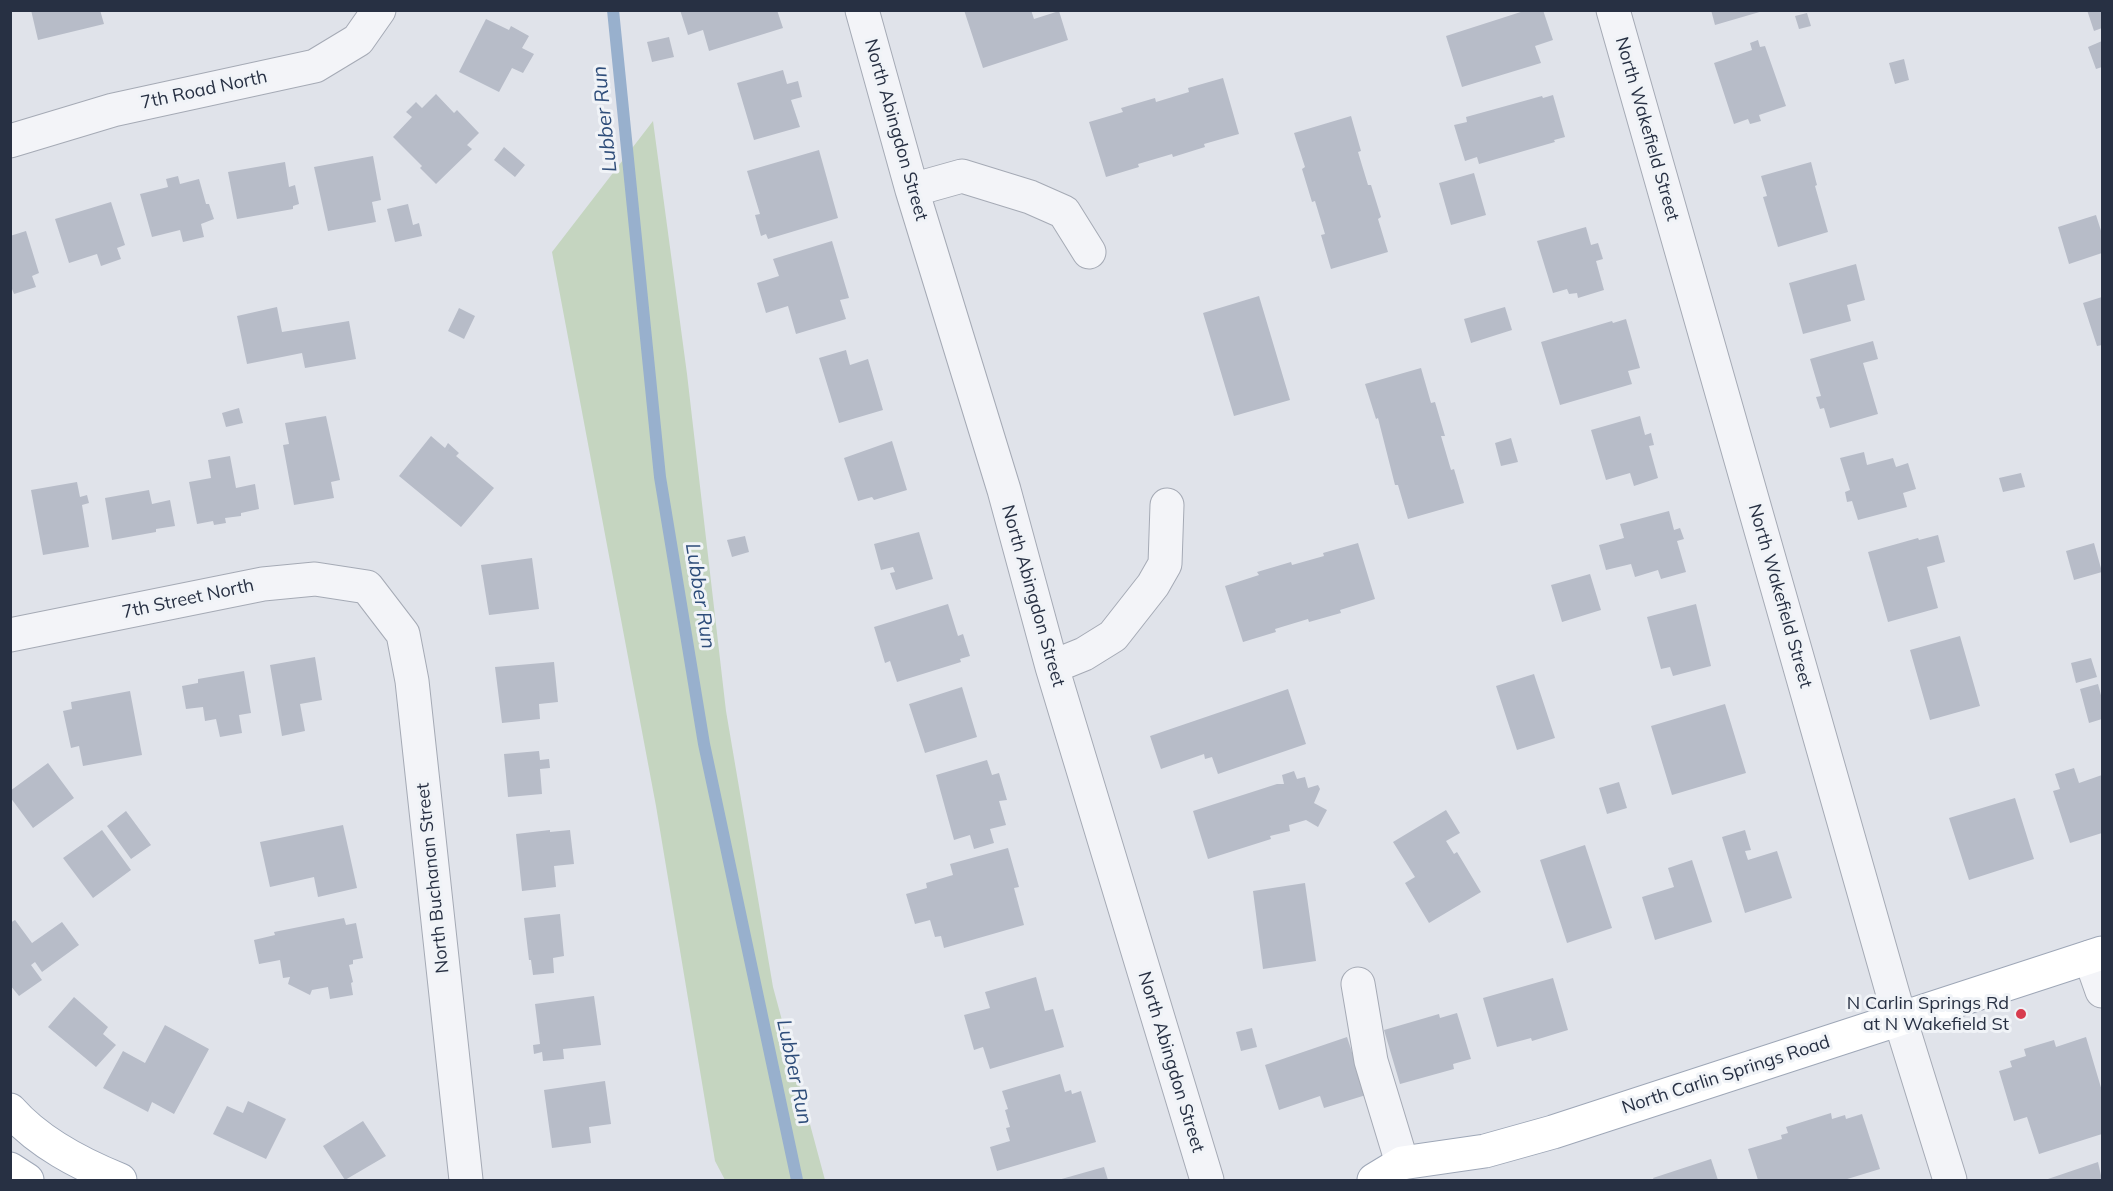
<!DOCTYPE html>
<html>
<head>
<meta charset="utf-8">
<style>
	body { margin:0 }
	#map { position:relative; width:2113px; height:1191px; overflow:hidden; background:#e0e3ea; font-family:Mulish,sans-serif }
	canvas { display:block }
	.frame { position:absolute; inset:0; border:12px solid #273043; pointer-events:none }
</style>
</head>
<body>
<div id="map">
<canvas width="2113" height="1191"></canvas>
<div class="frame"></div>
</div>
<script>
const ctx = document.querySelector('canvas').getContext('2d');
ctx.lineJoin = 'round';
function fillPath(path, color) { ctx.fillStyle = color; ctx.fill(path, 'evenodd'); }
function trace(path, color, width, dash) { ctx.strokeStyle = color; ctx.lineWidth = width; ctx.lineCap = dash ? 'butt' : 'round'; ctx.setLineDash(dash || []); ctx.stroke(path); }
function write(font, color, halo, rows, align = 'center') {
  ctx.font = font + ' Mulish,sans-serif'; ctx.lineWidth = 6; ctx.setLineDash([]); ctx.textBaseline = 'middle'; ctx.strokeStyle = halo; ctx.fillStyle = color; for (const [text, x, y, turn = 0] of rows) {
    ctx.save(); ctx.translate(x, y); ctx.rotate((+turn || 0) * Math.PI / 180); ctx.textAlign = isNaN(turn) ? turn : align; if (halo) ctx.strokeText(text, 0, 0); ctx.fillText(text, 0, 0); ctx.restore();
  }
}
const green = new Path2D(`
	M 653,121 L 687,374 L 726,711 L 773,987 L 825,1180 L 725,1180 L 715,1161 L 656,806 L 552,252 Z`);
const stream = new Path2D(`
	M 613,10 L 660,477 L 704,744 L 797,1180`);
const building = new Path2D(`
	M 31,10 L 100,10 L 104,24 L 38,40 Z
	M 680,10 L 777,10 L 783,28 L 709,51 L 703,30 L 688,35 Z
	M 964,10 L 1031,10 L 1034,19 L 1059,11 L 1068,40 L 983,68 Z
	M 1527,10 L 1543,10 L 1553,40 L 1535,46 L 1541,63 L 1462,87 L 1446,36 Z
	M 1711,10 L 1763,10 L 1763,11 L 1715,25 Z
	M 2087,10 L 2102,10 L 2102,28 L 2094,31 Z
	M 1807,13 L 1811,26 L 1799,29 L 1795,16 Z
	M 486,19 L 509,30 L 511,26 L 529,36 L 522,48 L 534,54 L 523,73 L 512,68 L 499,92 L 459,72 Z
	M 669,37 L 674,57 L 652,62 L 647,42 Z
	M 1758,40 L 1760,47 L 1765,46 L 1786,106 L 1759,115 L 1761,121 L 1750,124 L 1748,119 L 1734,124 L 1714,63 L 1752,50 L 1750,43 Z
	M 2102,41 L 2102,67 L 2096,69 L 2088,47 Z
	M 1904,59 L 1909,80 L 1895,84 L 1889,63 Z
	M 783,70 L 787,84 L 798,81 L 802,97 L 791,100 L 800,127 L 754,140 L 737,83 Z
	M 1223,78 L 1239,134 L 1204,144 L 1205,147 L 1173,157 L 1172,154 L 1138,164 L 1139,167 L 1106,177 L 1089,122 L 1123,112 L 1121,108 L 1155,98 L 1156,102 L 1189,92 L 1188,88 Z
	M 436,94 L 454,113 L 457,110 L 479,133 L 467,145 L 472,149 L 436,184 L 420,168 L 422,166 L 393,137 L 412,117 L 406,112 L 416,102 L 422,108 Z
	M 1553,95 L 1565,137 L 1554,140 L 1555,142 L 1479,164 L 1477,157 L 1465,161 L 1454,125 L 1467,122 L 1466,117 L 1542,96 L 1543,98 Z
	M 1351,116 L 1361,151 L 1358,152 L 1368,185 L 1371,185 L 1381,217 L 1378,219 L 1388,252 L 1331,269 L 1321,235 L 1325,234 L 1315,201 L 1312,202 L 1302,169 L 1305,167 L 1294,133 Z
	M 504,147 L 525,165 L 515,177 L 494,160 Z
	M 819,150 L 838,218 L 768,239 L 766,234 L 761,236 L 755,215 L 760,214 L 747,171 Z
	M 373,156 L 381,200 L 372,202 L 376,222 L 328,231 L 314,167 Z
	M 285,162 L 289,187 L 295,185 L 299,204 L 293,206 L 293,209 L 237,219 L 228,172 Z
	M 1811,162 L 1817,185 L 1815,186 L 1828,232 L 1778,247 L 1763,197 L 1767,196 L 1761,176 Z
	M 1474,173 L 1486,215 L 1451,225 L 1439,183 Z
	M 178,176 L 180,184 L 199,179 L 206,204 L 209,204 L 214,219 L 201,224 L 204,237 L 183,242 L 180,230 L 152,237 L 140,194 L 168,187 L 166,179 Z
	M 111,202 L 125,245 L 117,248 L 121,259 L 101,266 L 97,254 L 69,263 L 55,219 Z
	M 408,204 L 413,225 L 419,223 L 422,236 L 395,242 L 387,209 Z
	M 2096,215 L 2102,234 L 2102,253 L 2069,264 L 2058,227 Z
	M 1586,227 L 1591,245 L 1598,243 L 1603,259 L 1596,261 L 1604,290 L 1578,298 L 1577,293 L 1569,294 L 1567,289 L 1553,293 L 1537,241 Z
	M 26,231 L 39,273 L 32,276 L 36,287 L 14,294 L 10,284 L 10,236 Z
	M 832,241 L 849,298 L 840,300 L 846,319 L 796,334 L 788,306 L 766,313 L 757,283 L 779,276 L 773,259 Z
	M 1856,264 L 1865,300 L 1847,305 L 1851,321 L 1803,334 L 1789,283 Z
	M 1259,296 L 1290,400 L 1234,416 L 1203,313 Z
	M 2102,297 L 2102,345 L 2097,346 L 2083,303 Z
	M 277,307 L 282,332 L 349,321 L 356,359 L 305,368 L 302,353 L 247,364 L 237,316 Z
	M 1505,307 L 1512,330 L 1471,343 L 1464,319 Z
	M 459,308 L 475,316 L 464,339 L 448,331 Z
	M 1626,319 L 1640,368 L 1628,371 L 1632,384 L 1560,405 L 1541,342 L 1612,321 L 1613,323 Z
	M 1873,341 L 1878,359 L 1863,363 L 1878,414 L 1830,428 L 1824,408 L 1820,409 L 1816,397 L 1821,396 L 1810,359 Z
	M 846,350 L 850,365 L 868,359 L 883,410 L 839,423 L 819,358 Z
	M 1421,368 L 1431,403 L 1435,402 L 1445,436 L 1441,436 L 1451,470 L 1454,469 L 1464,503 L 1408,519 L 1398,485 L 1395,485 L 1378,418 L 1376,419 L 1365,384 Z
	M 239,408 L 243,423 L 226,427 L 222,413 Z
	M 326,416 L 340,480 L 331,482 L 334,498 L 294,505 L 283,445 L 289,444 L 285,423 Z
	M 1640,416 L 1645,435 L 1651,433 L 1654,445 L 1649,446 L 1658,478 L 1634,486 L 1630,473 L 1606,480 L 1591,430 Z
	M 431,436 L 445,448 L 448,443 L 459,453 L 456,456 L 494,488 L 461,527 L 399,476 Z
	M 1511,438 L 1518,462 L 1501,466 L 1495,443 Z
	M 892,441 L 907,490 L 874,500 L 872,497 L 858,501 L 844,458 Z
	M 1864,452 L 1867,465 L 1893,458 L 1896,467 L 1908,463 L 1916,489 L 1903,493 L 1907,507 L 1858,520 L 1852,501 L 1847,502 L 1845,492 L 1850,490 L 1840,458 Z
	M 230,456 L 236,488 L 255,484 L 259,509 L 241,513 L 241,516 L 225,518 L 226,523 L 214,525 L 213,521 L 197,524 L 189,482 L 211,478 L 208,460 Z
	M 2021,473 L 2025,487 L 2003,492 L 1999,478 Z
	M 77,482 L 80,497 L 87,495 L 89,503 L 82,505 L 89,547 L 43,555 L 31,490 Z
	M 149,490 L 152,504 L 170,500 L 175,526 L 156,529 L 156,532 L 112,540 L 105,498 Z
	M 1669,511 L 1674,530 L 1680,528 L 1684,539 L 1677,541 L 1686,572 L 1661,579 L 1658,570 L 1635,577 L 1631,564 L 1606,570 L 1599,545 L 1624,538 L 1620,524 Z
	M 919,532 L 933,579 L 896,590 L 890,573 L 895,572 L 893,567 L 881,570 L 874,544 Z
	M 1938,535 L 1945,562 L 1927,567 L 1938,608 L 1888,622 L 1868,552 L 1918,538 L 1919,540 Z
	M 745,536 L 749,552 L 732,557 L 727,540 Z
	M 1358,543 L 1375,599 L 1340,610 L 1341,613 L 1309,622 L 1308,619 L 1275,629 L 1276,632 L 1243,642 L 1225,586 L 1259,575 L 1257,572 L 1291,562 L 1292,565 L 1324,556 L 1323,553 Z
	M 2094,543 L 2102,572 L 2074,580 L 2066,551 Z
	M 532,558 L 539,609 L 489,615 L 481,565 Z
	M 1590,574 L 1601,610 L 1562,622 L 1551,585 Z
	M 948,604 L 958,636 L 963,634 L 970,656 L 960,659 L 961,662 L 897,682 L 890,661 L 885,663 L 874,627 Z
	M 1696,604 L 1711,666 L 1673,676 L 1670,667 L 1661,669 L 1647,617 Z
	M 1960,636 L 1980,706 L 1930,720 L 1910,650 Z
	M 315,657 L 322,700 L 300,704 L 305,731 L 282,736 L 270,665 Z
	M 2091,658 L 2097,677 L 2076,683 L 2071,663 Z
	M 554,662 L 558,702 L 539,704 L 540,719 L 502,723 L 495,667 Z
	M 244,671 L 251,713 L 239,715 L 242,733 L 220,737 L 216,719 L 205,721 L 203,707 L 186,709 L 182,686 L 198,683 L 198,679 Z
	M 1534,674 L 1555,738 L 1517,750 L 1496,686 Z
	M 2098,684 L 2102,699 L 2102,719 L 2089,723 L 2080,689 Z
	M 962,687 L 977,737 L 925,753 L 909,704 Z
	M 1288,689 L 1306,744 L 1218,774 L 1212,757 L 1205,759 L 1204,754 L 1161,769 L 1150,736 Z
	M 130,691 L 142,755 L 83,766 L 79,746 L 71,748 L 63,711 L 72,709 L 71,702 Z
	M 1725,704 L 1746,773 L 1672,795 L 1651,726 Z
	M 539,751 L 540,760 L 549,759 L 550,768 L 540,769 L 542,794 L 508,797 L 504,754 Z
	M 987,760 L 992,775 L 999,773 L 1007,800 L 999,801 L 1006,825 L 990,829 L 994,843 L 974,849 L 970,835 L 954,840 L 936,775 Z
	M 48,763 L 74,798 L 33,828 L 10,797 L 10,791 Z
	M 2074,768 L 2079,783 L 2102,775 L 2102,833 L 2070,843 L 2053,791 L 2060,789 L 2055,774 Z
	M 1294,771 L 1297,779 L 1305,777 L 1308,788 L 1318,785 L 1320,789 L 1314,803 L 1327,810 L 1318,827 L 1306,820 L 1289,825 L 1290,831 L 1270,836 L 1271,839 L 1208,859 L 1193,811 L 1277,784 L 1284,784 L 1282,775 Z
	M 1619,782 L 1627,808 L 1607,814 L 1599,788 Z
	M 2015,798 L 2034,859 L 1969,880 L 1949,818 Z
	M 1446,810 L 1460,833 L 1446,841 L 1454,854 L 1457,852 L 1481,892 L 1429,923 L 1405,883 L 1415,877 L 1393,842 Z
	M 126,811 L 151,845 L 131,859 L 107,826 Z
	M 343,825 L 357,888 L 318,897 L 314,877 L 270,887 L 260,842 Z
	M 102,830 L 131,870 L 93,898 L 63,858 Z
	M 550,830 L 550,832 L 570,830 L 574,864 L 554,866 L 556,887 L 522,891 L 516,834 Z
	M 1745,830 L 1751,850 L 1745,851 L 1748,860 L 1777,851 L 1792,898 L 1745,913 L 1722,837 Z
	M 1585,845 L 1612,928 L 1567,943 L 1540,860 Z
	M 1008,848 L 1019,887 L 1014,888 L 1024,925 L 944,948 L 941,936 L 935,937 L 930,920 L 915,924 L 906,894 L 927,888 L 926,883 L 953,875 L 950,864 Z
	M 1692,860 L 1712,922 L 1655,940 L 1642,897 L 1674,887 L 1668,868 Z
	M 1305,883 L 1316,961 L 1263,969 L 1253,891 Z
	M 560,914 L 564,956 L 553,958 L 554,973 L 533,975 L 531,960 L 529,960 L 524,918 Z
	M 344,918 L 346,925 L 356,923 L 363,958 L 353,960 L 353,964 L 349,965 L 353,982 L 351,983 L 353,995 L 330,999 L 328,987 L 312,990 L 310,995 L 288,984 L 290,977 L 283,978 L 280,960 L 259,964 L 254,940 L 275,935 L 274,932 Z
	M 15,920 L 32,943 L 62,922 L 79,945 L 42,972 L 35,962 L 31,965 L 42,980 L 19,996 L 10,985 L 10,923 Z
	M 1036,977 L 1045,1011 L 1053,1009 L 1064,1047 L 990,1069 L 983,1047 L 974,1050 L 964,1015 L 990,1008 L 985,992 Z
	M 1553,978 L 1568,1030 L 1532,1041 L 1531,1038 L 1497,1047 L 1483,998 Z
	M 594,996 L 601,1045 L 563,1049 L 564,1059 L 543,1061 L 542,1052 L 534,1054 L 533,1045 L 540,1044 L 535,1004 Z
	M 74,997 L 108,1027 L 103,1034 L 116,1045 L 96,1067 L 48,1027 Z
	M 1457,1013 L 1471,1059 L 1453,1064 L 1454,1069 L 1400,1084 L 1384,1030 L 1439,1014 L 1440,1018 Z
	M 165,1025 L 209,1049 L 174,1114 L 152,1102 L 148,1112 L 103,1088 L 123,1051 L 145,1063 Z
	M 1252,1028 L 1257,1047 L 1241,1051 L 1236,1032 Z
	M 1347,1037 L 1366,1095 L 1324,1108 L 1320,1096 L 1279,1110 L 1265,1065 Z
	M 2086,1037 L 2102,1091 L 2102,1134 L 2039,1154 L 2027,1117 L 2014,1121 L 1999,1071 L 2012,1067 L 2010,1061 L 2026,1056 L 2024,1049 L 2054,1040 L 2056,1047 Z
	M 1060,1074 L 1065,1092 L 1071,1090 L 1072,1094 L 1081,1091 L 1096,1142 L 997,1171 L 990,1147 L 1010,1141 L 1006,1128 L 1010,1127 L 1005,1110 L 1008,1109 L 1002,1091 Z
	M 605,1081 L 611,1124 L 589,1127 L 591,1143 L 552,1148 L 544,1090 Z
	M 248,1101 L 286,1119 L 266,1159 L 213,1134 L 227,1106 L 243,1113 Z
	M 1831,1113 L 1832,1119 L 1845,1115 L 1846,1119 L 1862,1114 L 1880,1169 L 1844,1180 L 1758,1180 L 1748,1149 L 1782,1139 L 1781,1135 L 1788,1133 L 1786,1127 Z
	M 363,1121 L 386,1156 L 345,1180 L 323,1146 Z
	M 1711,1159 L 1718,1180 L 1654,1180 L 1653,1178 Z
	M 2098,1162 L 2102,1180 L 2045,1180 Z
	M 1104,1167 L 1108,1180 L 1058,1180 Z`);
const minor = new Path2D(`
	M 862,10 L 912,190 L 1004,490 L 1052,667 L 1207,1180
	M 1613,10 L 1900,1019 L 1950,1180
	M 10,141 L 113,110 L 315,66 L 358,40 L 379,10
	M 912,190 L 962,176 L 1030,197 L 1064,212 L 1089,252
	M 10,635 L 263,584 L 315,579 L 367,587 L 403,634 L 412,681 L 466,1180
	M 1052,667 L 1084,654 L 1113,636 L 1153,585 L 1165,564 L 1167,505
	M 2090,957 L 2102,991
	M 1358,984 L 1371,1061 L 1402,1163`);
const major = new Path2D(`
	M 10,1110 C 39,1143 80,1164 120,1180
	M 10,1169 L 27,1180
	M 1374,1180 L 1402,1163 L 1485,1151 L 1553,1132 L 2102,953`);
const markers = [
	[2021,1014,6,"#d83c4e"]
];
const streetNames = [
	["7th Road North",204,90,-12],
	["North Wakefield Street",1647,129,74],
	["North Abingdon Street",896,130,74],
	["North Abingdon Street",1033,596,74],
	["North Wakefield Street",1780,596,74],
	["7th Street North",188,599,-12],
	["North Buchanan Street",433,878,-96],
	["North Abingdon Street",1171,1062,73],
	["North Carlin Springs Road",1726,1075,-18]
];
const poiNames = [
	["N Carlin Springs Rd",2009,1004],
	["at N Wakefield St",2009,1025]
];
const waterNames = [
	["Lubber Run",605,119,-96],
	["Lubber Run",700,596,81],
	["Lubber Run",794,1072,78]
];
fillPath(green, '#c5d5c0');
trace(stream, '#98b0cd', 12);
fillPath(building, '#b7bcc8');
trace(minor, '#a5aab5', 35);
trace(major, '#9ea7b7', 35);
trace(minor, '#f3f4f8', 33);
trace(major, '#fff', 33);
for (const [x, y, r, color] of markers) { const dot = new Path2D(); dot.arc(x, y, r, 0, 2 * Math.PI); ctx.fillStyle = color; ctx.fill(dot); trace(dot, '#f0f3f7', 2); }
write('18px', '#273043', '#f0f3f7', streetNames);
write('18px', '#273043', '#f0f3f7', poiNames, 'right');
write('italic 20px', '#2e4d7a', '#f0f3f7', waterNames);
</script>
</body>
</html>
